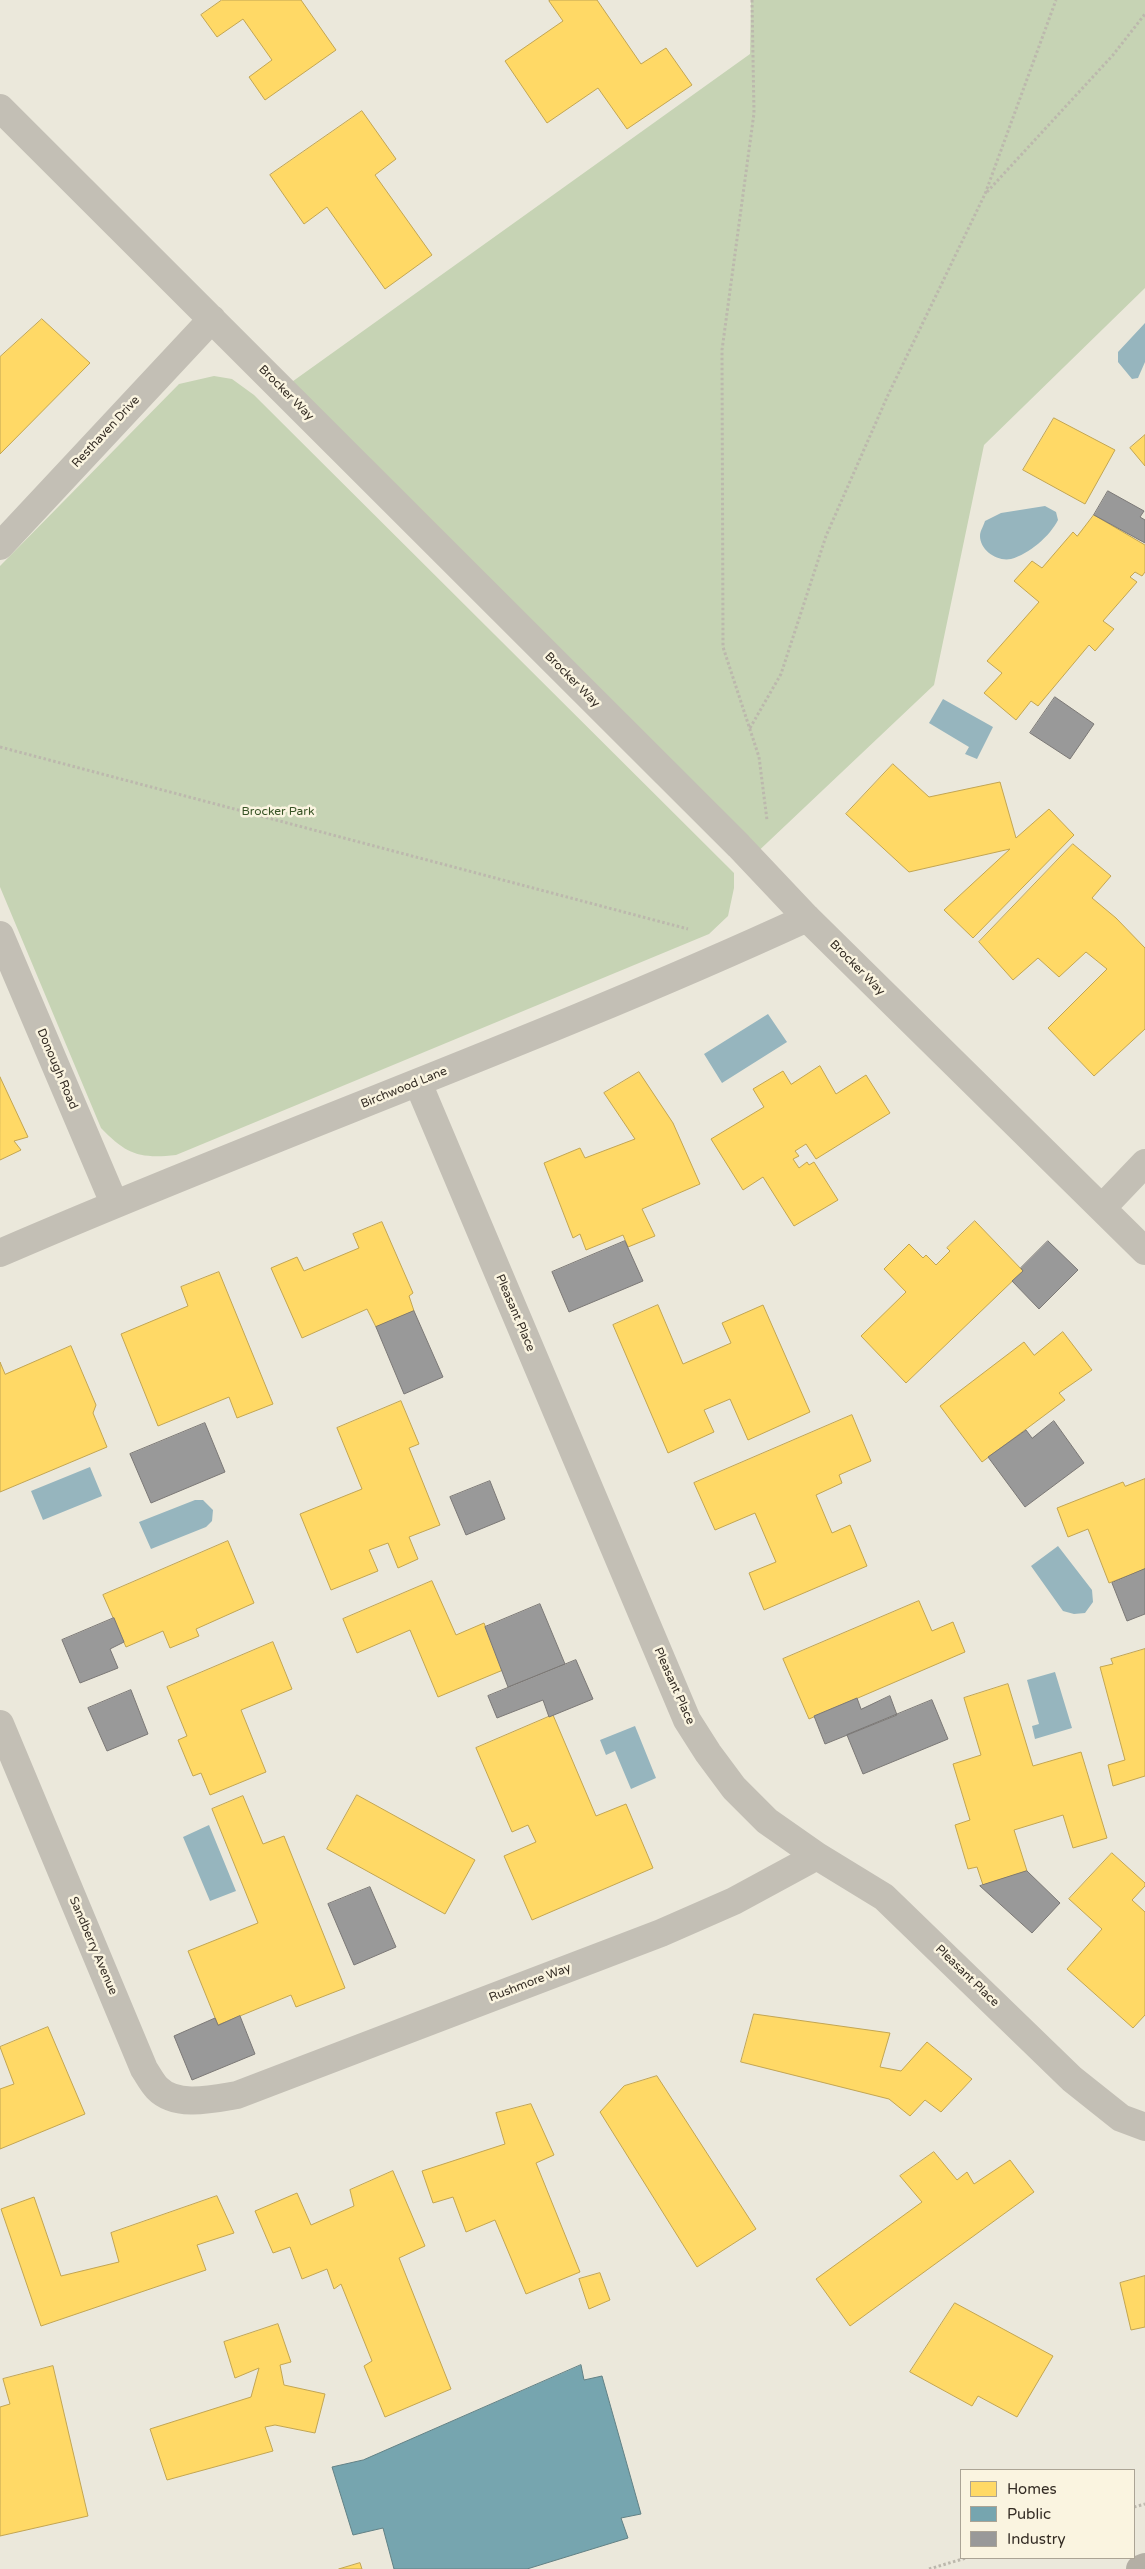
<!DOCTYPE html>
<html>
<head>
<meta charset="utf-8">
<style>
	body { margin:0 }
	#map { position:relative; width:1145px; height:2569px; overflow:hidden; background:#ebe8db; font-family:"Varela Round",sans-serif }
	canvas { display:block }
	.legend { position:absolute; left:960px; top:2469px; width:175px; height:90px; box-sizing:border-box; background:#faf4e0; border:1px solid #aba495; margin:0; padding:6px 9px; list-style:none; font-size:15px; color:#342c24 }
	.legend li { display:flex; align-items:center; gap:10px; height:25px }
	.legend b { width:25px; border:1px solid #aba495 }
</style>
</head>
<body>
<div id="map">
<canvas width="1145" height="2569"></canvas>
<ul class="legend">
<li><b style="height:14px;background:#ffd966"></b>Homes</li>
<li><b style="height:14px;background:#76a5af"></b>Public</li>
<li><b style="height:14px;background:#999"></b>Industry</li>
</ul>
</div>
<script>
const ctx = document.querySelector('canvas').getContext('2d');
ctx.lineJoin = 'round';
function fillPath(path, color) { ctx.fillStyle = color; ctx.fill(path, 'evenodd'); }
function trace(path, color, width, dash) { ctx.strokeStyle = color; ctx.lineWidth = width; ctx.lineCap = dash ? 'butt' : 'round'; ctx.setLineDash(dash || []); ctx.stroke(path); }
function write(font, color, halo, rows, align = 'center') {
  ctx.font = font + ' "Varela Round",sans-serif'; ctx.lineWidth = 5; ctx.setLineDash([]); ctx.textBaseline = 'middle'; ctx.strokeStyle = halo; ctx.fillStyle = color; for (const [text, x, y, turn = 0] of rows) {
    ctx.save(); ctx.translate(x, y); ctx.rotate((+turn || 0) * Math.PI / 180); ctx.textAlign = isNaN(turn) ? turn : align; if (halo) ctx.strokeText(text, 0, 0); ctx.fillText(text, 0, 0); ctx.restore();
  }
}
const green = new Path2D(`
	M 751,0 L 1145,0 L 1145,288 L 984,445 L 934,685 L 750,859 L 282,389 L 750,54 Z
	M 214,376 L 232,379 L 254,395 L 734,873 L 734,888 L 728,916 L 709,934 L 176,1155 C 139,1159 126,1154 101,1128 L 0,887 L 0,566 L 179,384 Z`);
const water = new Path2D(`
	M 1145,323 L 1145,362 L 1138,378 L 1132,379 L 1118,362 L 1118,352 Z
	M 1045,506 L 1056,512 L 1058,520 C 1050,536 1029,554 1011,559 C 997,562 980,550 980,536 C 980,531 984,525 985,521 L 1001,513 Z
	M 943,699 L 993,727 L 977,759 L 965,754 L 969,747 L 929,723 Z
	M 768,1014 L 787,1042 L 722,1083 L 704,1054 Z
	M 90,1467 L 102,1496 L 43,1520 L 31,1491 Z
	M 195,1500 L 203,1500 L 213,1510 L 212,1521 L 206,1527 L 151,1549 L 139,1522 Z
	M 1058,1546 L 1092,1590 L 1093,1602 L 1085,1613 L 1074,1614 L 1063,1611 L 1031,1566 Z
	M 1055,1672 L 1072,1728 L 1035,1739 L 1032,1726 L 1039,1724 L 1027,1680 Z
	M 635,1726 L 656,1778 L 631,1789 L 615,1751 L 606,1755 L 600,1740 Z
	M 209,1825 L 236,1891 L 210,1901 L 183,1837 Z`);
const homes = new Path2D(`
	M 222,0 L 301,0 L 336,50 L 265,100 L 249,77 L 272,60 L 243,19 L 217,37 L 201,15 Z
	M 551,0 L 597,0 L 641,64 L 666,48 L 692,85 L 627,129 L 598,88 L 547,123 L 505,61 L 563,21 L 549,1 Z
	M 362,111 L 396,159 L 375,175 L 432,255 L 385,289 L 327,207 L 304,224 L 270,175 Z
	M 42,319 L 90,363 L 0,454 L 0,357 Z
	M 1054,418 L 1115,450 L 1085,504 L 1023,470 Z
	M 1145,435 L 1145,466 L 1130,448 Z
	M 1094,515 L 1145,545 L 1145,572 L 1142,576 L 1135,572 L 1130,577 L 1137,582 L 1103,621 L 1114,629 L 1095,651 L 1089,645 L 1038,706 L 1031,701 L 1016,720 L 984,693 L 1002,673 L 987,661 L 1039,602 L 1014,581 L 1032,561 L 1042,568 L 1073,532 L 1077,536 Z
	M 893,764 L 929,797 L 1000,782 L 1016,838 L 1049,809 L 1074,835 L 973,938 L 944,910 L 1010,849 L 909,872 L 846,814 Z
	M 1073,844 L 1111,876 L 1092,898 L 1116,918 L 1145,948 L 1145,1029 L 1094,1076 L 1048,1028 L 1107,969 L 1086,952 L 1059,977 L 1038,958 L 1013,980 L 979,942 Z
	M 820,1066 L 836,1094 L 866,1075 L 890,1113 L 816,1159 L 806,1144 L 795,1151 L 799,1156 L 793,1159 L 799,1168 L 807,1162 L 809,1165 L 814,1162 L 838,1200 L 794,1226 L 763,1177 L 743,1190 L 711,1139 L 764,1107 L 753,1089 L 783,1071 L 791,1084 Z
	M 639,1072 L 673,1123 L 700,1184 L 642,1209 L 655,1236 L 628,1247 L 623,1235 L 586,1250 L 580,1234 L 573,1238 L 544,1163 L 580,1148 L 585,1158 L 635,1139 L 604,1093 Z
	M 0,1077 L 28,1137 L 14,1141 L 21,1150 L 0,1160 Z
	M 975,1221 L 1023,1271 L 906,1383 L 861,1336 L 906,1292 L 884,1269 L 909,1244 L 923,1258 L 926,1255 L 936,1265 L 950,1251 L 947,1248 Z
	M 382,1222 L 413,1293 L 409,1296 L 414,1311 L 376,1327 L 367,1309 L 302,1338 L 271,1268 L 297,1257 L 304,1271 L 359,1248 L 353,1234 Z
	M 219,1272 L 273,1404 L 237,1418 L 229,1397 L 158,1426 L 121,1334 L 188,1306 L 181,1287 Z
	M 658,1305 L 683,1364 L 731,1343 L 722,1323 L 763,1305 L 810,1412 L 748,1440 L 730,1399 L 704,1410 L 714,1432 L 668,1453 L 613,1325 Z
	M 1063,1332 L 1092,1370 L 1059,1393 L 1065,1400 L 982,1462 L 940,1406 L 1024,1342 L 1034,1355 Z
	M 71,1346 L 96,1405 L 93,1413 L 107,1447 L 0,1492 L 0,1362 L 5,1374 Z
	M 401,1401 L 419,1444 L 409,1448 L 440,1525 L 409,1537 L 418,1559 L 398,1568 L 388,1543 L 369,1550 L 378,1571 L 331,1590 L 300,1514 L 362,1489 L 337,1428 Z
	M 852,1415 L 871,1461 L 839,1475 L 842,1483 L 816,1495 L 832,1533 L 850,1525 L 867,1566 L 764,1610 L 749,1573 L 776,1562 L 755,1513 L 715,1530 L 694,1483 Z
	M 1145,1479 L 1145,1569 L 1109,1583 L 1088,1529 L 1068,1537 L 1057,1508 L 1123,1482 L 1125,1486 Z
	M 228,1541 L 254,1603 L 196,1629 L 199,1636 L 170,1648 L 163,1631 L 126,1647 L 103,1595 Z
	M 432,1581 L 456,1635 L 484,1623 L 503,1670 L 438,1697 L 410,1630 L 357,1653 L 343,1619 Z
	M 919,1601 L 932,1631 L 953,1622 L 965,1652 L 809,1719 L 783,1659 Z
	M 273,1642 L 292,1689 L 241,1710 L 266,1772 L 210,1795 L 201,1773 L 193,1776 L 178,1740 L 187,1736 L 167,1687 Z
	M 1145,1649 L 1145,1776 L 1113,1786 L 1108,1765 L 1125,1760 L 1100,1667 L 1113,1664 L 1111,1659 Z
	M 1008,1684 L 1033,1766 L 1081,1752 L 1107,1838 L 1073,1848 L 1063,1815 L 1014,1830 L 1027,1871 L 983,1885 L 977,1867 L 968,1869 L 955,1825 L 970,1820 L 953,1764 L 981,1755 L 964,1698 Z
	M 553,1715 L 596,1816 L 626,1804 L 653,1868 L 532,1920 L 504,1856 L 536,1842 L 528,1825 L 512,1832 L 476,1748 Z
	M 357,1795 L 475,1860 L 445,1914 L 327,1849 Z
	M 243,1796 L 263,1844 L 284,1836 L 345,1988 L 296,2007 L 291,1995 L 218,2025 L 188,1951 L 258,1923 L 212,1809 Z
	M 1112,1853 L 1145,1883 L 1145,1886 L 1132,1900 L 1145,1912 L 1145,2015 L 1133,2028 L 1067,1969 L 1102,1929 L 1069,1899 Z
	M 754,2014 L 890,2033 L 880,2067 L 901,2071 L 927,2042 L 972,2079 L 941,2112 L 925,2100 L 910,2116 L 889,2099 L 741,2062 Z
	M 48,2027 L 85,2114 L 0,2149 L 0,2089 L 14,2084 L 0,2047 Z
	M 657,2076 L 756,2229 L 697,2267 L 600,2112 L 624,2086 Z
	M 531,2104 L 554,2155 L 536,2163 L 580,2272 L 526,2294 L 495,2220 L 466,2232 L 453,2197 L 433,2203 L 422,2171 L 505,2144 L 496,2113 Z
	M 934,2152 L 957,2180 L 967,2172 L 974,2184 L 1010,2160 L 1034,2192 L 850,2326 L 816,2279 L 922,2202 L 900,2176 Z
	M 393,2171 L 425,2246 L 399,2258 L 451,2389 L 385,2417 L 364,2366 L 372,2361 L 341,2284 L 334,2289 L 327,2269 L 302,2279 L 290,2247 L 273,2253 L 255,2211 L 297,2193 L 311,2225 L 354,2206 L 350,2190 Z
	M 217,2196 L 234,2233 L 197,2245 L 206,2270 L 41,2326 L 1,2209 L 34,2197 L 61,2276 L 119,2262 L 111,2233 Z
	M 600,2273 L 610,2300 L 589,2309 L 579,2279 Z
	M 1145,2276 L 1145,2327 L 1131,2330 L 1120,2283 Z
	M 955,2303 L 1053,2356 L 1017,2417 L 978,2396 L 972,2406 L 910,2372 Z
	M 278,2324 L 291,2362 L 280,2365 L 284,2385 L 325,2394 L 315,2433 L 275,2425 L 265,2427 L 273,2451 L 167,2480 L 150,2429 L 251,2397 L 259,2368 L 235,2378 L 224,2342 Z
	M 53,2366 L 88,2516 L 0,2536 L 0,2407 L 10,2404 L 3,2379 Z
	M 360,2563 L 362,2569 L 339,2569 Z`);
const public = new Path2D(`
	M 581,2365 L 584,2380 L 602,2376 L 641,2514 L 621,2518 L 628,2538 L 527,2569 L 394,2569 L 383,2528 L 353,2535 L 332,2467 L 363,2460 Z`);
const industry = new Path2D(`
	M 1108,491 L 1144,511 L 1140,517 L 1145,520 L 1145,543 L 1094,515 Z
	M 1055,697 L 1094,724 L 1070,759 L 1030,733 Z
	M 625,1241 L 643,1281 L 569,1312 L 552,1272 Z
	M 1048,1241 L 1078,1270 L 1039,1309 L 1012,1281 L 1023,1271 L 1021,1268 Z
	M 414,1311 L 443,1377 L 404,1394 L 376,1327 Z
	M 1054,1421 L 1084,1463 L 1025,1507 L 988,1457 L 1026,1430 L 1032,1438 Z
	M 205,1423 L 225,1472 L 151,1503 L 130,1454 Z
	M 490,1481 L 505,1519 L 466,1535 L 450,1497 Z
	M 1145,1569 L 1145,1614 L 1127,1621 L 1112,1583 Z
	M 540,1604 L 565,1664 L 508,1687 L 485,1627 Z
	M 114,1618 L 124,1642 L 110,1649 L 118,1668 L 80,1683 L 62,1640 Z
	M 576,1660 L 593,1699 L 549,1717 L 543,1700 L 497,1718 L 488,1696 Z
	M 131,1690 L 148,1734 L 107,1751 L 88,1708 Z
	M 890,1696 L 897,1715 L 825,1744 L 814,1716 L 857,1698 L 861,1709 Z
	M 932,1700 L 948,1739 L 863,1774 L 847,1735 Z
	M 1027,1871 L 1060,1903 L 1032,1933 L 980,1886 Z
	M 370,1887 L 396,1947 L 354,1965 L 328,1904 Z
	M 240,2016 L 255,2054 L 192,2080 L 174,2036 L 215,2018 L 218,2025 Z`);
const path = new Path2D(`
	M 752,0 L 754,113 L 722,350 L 723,647 L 759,757 L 767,820
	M 987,192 L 1113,55 L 1145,14
	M 750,728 L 781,674 L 826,536 L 888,395 L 985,194 L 1056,0
	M 0,747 L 688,929
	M 1134,2507 L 1145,2504
	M 929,2569 L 966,2558`);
const street = new Path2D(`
	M 0,108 L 739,846 L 807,918 L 1145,1251
	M 0,546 L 212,319
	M 0,935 L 114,1203
	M 418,1083 L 687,1720 L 708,1753 L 734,1788 L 767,1821 L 817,1856 L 884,1897 L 1072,2079 L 1121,2118 L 1145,2127
	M 1102,1208 L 1145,1163
	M 0,1253 C 267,1137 542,1040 807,918
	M 0,1724 L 144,2069 C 148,2075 152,2083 157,2088 C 176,2108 213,2099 237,2095 L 661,1933 L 734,1901 L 817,1856`);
const secondary = new Path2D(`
	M 1140,2569 L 1145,2567`);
const streetNames = [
	["Brocker Way",286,393,45],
	["Resthaven Drive",106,432,-47],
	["Brocker Way",572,680,45],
	["Brocker Way",857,968,45],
	["Donough Road",57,1069,67],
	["Birchwood Lane",404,1088,-22],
	["Pleasant Place",515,1313,67],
	["Pleasant Place",674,1686,66],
	["Sandberry Avenue",93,1946,67],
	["Pleasant Place",967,1976,44],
	["Rushmore Way",530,1983,-21]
];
const parkNames = [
	["Brocker Park",278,812]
];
fillPath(green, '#c6d3b4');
fillPath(water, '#96b5be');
fillPath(homes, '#ffd966');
trace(homes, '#c2a552', 1);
fillPath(public, '#76a5af');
trace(public, '#628185', 1);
fillPath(industry, '#999');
trace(industry, '#7b7876', 1);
trace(path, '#bcb8ad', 3, [2.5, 2.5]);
trace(street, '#c3bfb5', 28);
trace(secondary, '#b4afa5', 28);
write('12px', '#342c24', '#faf4e0', streetNames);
write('12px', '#385326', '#faf4e0', parkNames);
</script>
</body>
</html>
